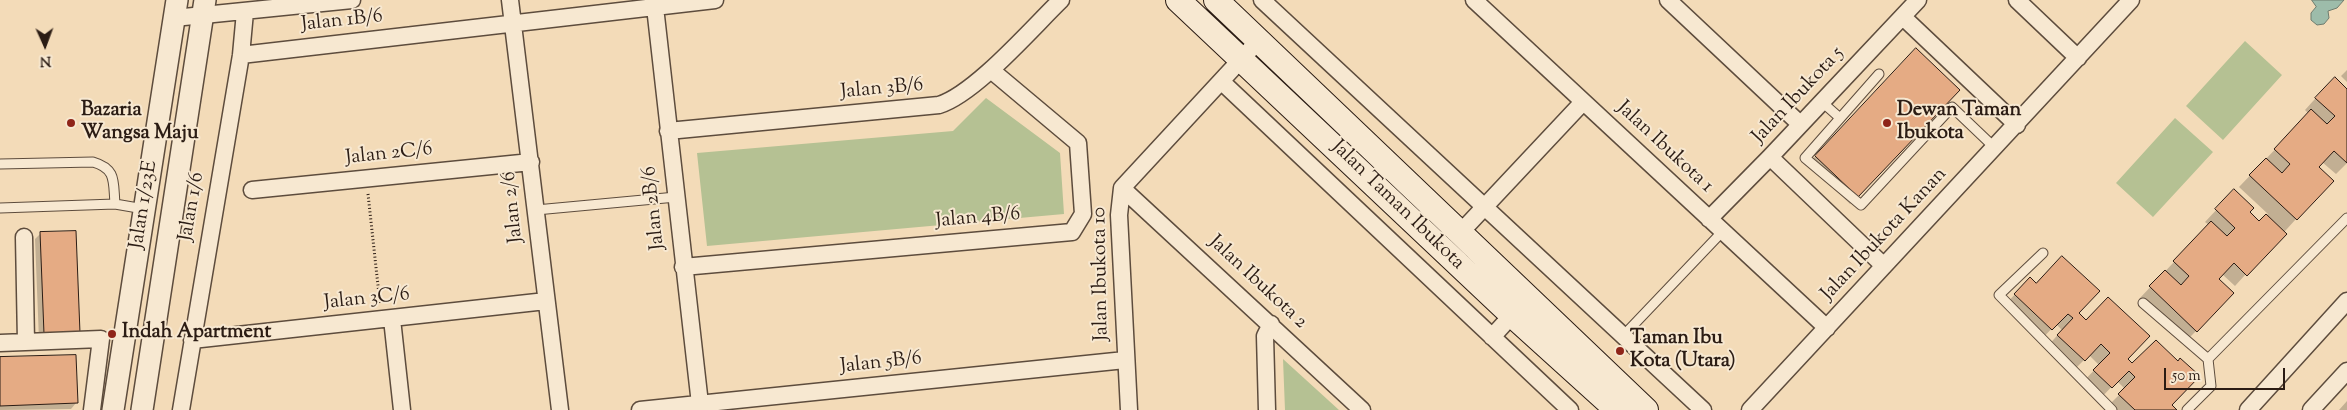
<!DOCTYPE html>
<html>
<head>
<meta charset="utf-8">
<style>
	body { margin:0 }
	#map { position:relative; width:2347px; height:410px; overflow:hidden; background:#f3dbb8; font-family:"Sorts Mill Goudy",serif }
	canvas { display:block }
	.north { position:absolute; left:20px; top:20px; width:50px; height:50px; -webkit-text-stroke:4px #f7e8d1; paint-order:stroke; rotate:178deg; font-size:14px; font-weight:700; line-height:20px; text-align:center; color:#2b1c14 }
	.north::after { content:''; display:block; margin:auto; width:18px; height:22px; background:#2b1c14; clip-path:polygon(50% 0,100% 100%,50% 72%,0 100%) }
	.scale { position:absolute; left:2164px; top:368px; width:121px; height:22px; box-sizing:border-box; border:2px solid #2b1c14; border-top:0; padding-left:6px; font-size:15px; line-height:18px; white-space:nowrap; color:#2b1c14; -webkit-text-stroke:4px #f7e8d1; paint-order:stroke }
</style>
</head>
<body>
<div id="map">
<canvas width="2347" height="410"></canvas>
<div class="north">N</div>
<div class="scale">50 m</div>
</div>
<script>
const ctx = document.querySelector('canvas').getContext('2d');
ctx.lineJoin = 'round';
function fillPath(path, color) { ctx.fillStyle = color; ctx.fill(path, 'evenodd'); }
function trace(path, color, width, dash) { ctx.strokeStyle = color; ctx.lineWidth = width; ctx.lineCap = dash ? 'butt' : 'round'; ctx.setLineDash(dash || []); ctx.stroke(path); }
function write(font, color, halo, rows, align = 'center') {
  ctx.font = font + ' "Sorts Mill Goudy",serif'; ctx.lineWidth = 4; ctx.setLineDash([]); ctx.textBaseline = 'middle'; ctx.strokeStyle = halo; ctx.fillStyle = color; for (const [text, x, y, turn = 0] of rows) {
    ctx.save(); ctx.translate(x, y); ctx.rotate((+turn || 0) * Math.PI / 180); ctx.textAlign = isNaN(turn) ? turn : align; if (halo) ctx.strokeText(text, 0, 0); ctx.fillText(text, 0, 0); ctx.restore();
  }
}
const green = new Path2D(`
	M 2245,41 L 2282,75 L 2223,140 L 2186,106 Z
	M 986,98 L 1060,153 L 1064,214 L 707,246 L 697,153 L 953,131 Z
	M 2175,118 L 2213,152 L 2153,217 L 2116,183 Z
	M 1283,359 L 1339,410 L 1285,410 Z`);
const water = new Path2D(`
	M 2312,0 L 2344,0 L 2337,8 L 2328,11 L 2329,18 L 2324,24 L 2317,25 L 2311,20 L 2311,13 L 2316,7 Z`);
const shadow = new Path2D(`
	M 1909,57 L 1958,90 L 1850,204 L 1809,163 Z
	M 2347,70 L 2347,82 L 2341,76 Z
	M 2323,90 L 2347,90 L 2347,163 L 2336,174 L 2322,162 L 2317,167 L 2296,219 L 2235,286 L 2222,274 L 2217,279 L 2196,331 L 2185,342 L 2139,299 L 2209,225 L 2205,222 L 2234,191 L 2248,212 L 2259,223 L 2268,214 L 2239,187 L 2309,114 L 2305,110 Z
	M 41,233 L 73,338 L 39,340 L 35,239 Z
	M 2018,291 L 2077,313 L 2175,410 L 2112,410 L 2108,406 L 2125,389 L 2117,381 L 2100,399 L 2083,382 L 2099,365 L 2089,355 L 2073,371 L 2047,347 L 2062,330 L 2056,324 L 2040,341 L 2004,306 Z
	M 0,358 L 76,403 L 71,409 L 0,410 Z
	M 2347,401 L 2347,410 L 2339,410 Z`);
const building = new Path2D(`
	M 1916,48 L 1960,90 L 1858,197 L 1815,156 Z
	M 2335,77 L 2347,89 L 2347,163 L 2334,151 L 2319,167 L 2334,181 L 2297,220 L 2249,175 L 2266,158 L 2282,173 L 2290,164 L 2274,149 L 2311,109 L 2327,124 L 2335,116 L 2315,98 Z
	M 2234,189 L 2254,208 L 2250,212 L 2259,221 L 2266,214 L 2287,234 L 2247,276 L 2234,263 L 2219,279 L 2234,293 L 2197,332 L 2149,286 L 2165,270 L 2181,285 L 2189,276 L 2173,261 L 2211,221 L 2227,236 L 2235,228 L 2215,209 Z
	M 76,231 L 80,333 L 44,334 L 40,232 Z
	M 2062,256 L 2100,291 L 2079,313 L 2086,320 L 2108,297 L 2150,336 L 2128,359 L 2132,363 L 2156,340 L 2178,361 L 2180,358 L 2200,376 L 2172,405 L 2177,410 L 2135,410 L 2118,394 L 2135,377 L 2129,371 L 2112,388 L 2093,370 L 2110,353 L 2101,344 L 2085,361 L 2057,335 L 2073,318 L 2068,314 L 2052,330 L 2014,294 L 2030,277 L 2036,283 Z
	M 76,355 L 78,403 L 0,406 L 0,357 Z`);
const path = new Path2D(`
	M 368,194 L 380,304`);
const service = new Path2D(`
	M 1879,74 L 1805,158 L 1861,205 L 1952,107 L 1995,148
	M 1822,102 L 1840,118
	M 0,164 L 93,162 C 117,169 113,182 115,204
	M 0,208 L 115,204 L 144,209
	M 536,210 L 676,197
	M 2043,253 L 1999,295 L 2112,410
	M 2143,303 L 2208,359 L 2347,218
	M 1623,336 L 1723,231
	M 2187,410 L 2211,386 L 2208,359`);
const minor = new Path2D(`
	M 510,0 L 560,410
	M 1262,0 L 1703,410
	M 1474,0 L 1827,328
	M 1668,0 L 1800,124
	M 2017,0 L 2078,58
	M 655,7 L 700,404
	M 1903,17 L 2017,125
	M 174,18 L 352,0
	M 241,55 L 715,0
	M 1221,81 L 1570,410
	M 668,131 L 939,105 C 975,94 1032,28 1061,0
	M 1770,157 L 1884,266
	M 1122,188 L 1362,410
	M 252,190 L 531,162
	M 1709,219 L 1770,157 L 1918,0
	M 1460,233 L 1583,102
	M 24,237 L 26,342
	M 683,267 L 1072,232 L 1083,214 L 1078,143 L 991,70
	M 392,319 L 402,410
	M 1492,337 L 1512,315
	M 192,340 L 546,301
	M 0,343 L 101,339 L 92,410
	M 181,410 L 241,55 L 245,12
	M 640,410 L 1125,360
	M 1129,410 L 1119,215 L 1122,188 L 1259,40
	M 1267,410 L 1265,336 L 1271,324
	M 1750,410 L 2131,0
	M 2248,410 L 2347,301
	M 2311,410 L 2347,371`);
const tertiary = new Path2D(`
	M 113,410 L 177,0
	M 142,410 L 205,0`);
const secondary = new Path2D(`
	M 1178,0 L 1512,315 L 1617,410
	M 1216,0 L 1646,410`);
const markers = [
	[71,123,5,"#8f2418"],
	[1887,123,5,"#8f2418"],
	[112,334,5,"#8f2418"],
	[1620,351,5,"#8f2418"]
];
const streetNames = [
	["Jalan 1B/6",342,22,-6],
	["Jalan 3B/6",882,90,-5],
	["Jalan Ibukota 5",1799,96,-47],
	["Jalan Ibukota 1",1664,148,43],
	["Jalan 2C/6",389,155,-6],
	["Jalan 1/23E",145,205,-81],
	["Jalan Taman Ibukota",1397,206,44],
	["Jalan 1/6",193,207,-80],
	["Jalan 2/6",514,207,-96],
	["Jalan 2B/6",655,208,-96],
	["Jalan 4B/6",978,219,-5],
	["Jalan Ibukota Kanan",1885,235,-47],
	["Jalan Ibukota 10",1102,274,-91],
	["Jalan Ibukota 2",1257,283,43],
	["Jalan 3C/6",367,300,-6],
	["Jalan 5B/6",881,364,-6]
];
const poiNames = [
	["Bazaria",81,112],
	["Wangsa Maju",81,135],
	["Dewan Taman",1897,112],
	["Ibukota",1897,135],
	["Indah Apartment",122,334],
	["Taman Ibu",1630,340],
	["Kota (Utara)",1630,363]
];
fillPath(green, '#b5c193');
fillPath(water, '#9dbcaa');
trace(water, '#6f7c6e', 1);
fillPath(shadow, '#0003');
fillPath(building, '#e5ab84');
trace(building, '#2b1c14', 1);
trace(service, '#5d4c3d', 11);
trace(minor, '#5d4c3d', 19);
trace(tertiary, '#5d4c3d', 24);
trace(secondary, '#2b1c14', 26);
trace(path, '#2b1c14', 3, [1, 2.5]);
trace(service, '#f7e8d1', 9);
trace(minor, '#f7e8d1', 16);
trace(tertiary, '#f7e8d1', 21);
trace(secondary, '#f7e8d1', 24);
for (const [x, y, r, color] of markers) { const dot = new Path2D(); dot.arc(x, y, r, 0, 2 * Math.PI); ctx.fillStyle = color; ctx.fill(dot); trace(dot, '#f7e8d1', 2); }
write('20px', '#2b1c14', '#f7e8d1', streetNames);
write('bold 20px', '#2b1c14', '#f7e8d1', poiNames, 'left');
</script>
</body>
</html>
